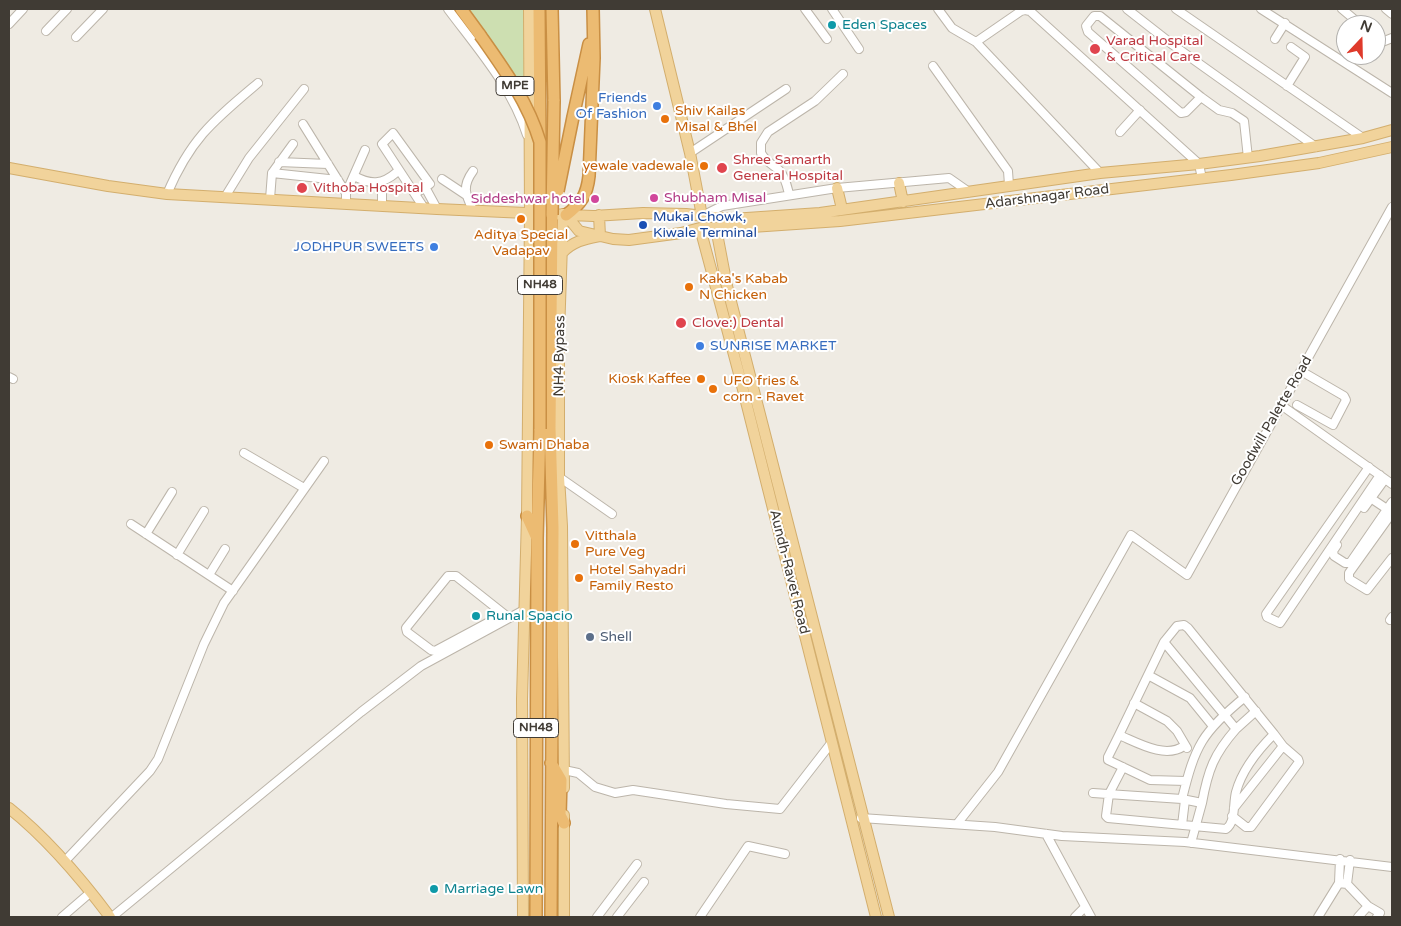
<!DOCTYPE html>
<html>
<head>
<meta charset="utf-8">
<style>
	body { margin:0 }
	#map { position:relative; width:1401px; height:926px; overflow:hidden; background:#efebe3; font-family:"Varela Round",sans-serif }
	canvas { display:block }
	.frame { position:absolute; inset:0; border:10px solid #403b34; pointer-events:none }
	.north { position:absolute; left:1336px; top:15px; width:50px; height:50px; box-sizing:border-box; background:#fff; border:1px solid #b3b1ae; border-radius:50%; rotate:21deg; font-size:14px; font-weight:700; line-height:20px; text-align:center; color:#403b34 }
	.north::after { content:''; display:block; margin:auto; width:18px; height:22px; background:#df3a2b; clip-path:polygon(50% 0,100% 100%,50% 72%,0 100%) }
</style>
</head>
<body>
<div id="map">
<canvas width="1401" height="926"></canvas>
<div class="frame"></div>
<div class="north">N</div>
</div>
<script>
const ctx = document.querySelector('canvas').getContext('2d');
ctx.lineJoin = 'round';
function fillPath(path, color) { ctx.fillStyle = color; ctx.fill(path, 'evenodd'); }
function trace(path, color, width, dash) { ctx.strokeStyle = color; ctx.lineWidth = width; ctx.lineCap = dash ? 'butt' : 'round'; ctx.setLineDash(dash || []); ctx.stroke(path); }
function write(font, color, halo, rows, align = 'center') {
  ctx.font = font + ' "Varela Round",sans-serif'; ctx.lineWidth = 4; ctx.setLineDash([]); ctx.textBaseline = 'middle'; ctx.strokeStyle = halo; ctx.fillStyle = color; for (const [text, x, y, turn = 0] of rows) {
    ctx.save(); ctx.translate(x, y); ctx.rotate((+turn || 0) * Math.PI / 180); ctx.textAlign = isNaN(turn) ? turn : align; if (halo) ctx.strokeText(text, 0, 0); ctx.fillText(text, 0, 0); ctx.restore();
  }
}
const green = new Path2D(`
	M 468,9 L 526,9 L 524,88 Z`);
const minor = new Path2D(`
	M 448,9 C 477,48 512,87 527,135
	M 805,9 L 827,39
	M 832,9 L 859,49
	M 938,9 L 952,28 L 976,42 L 1100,173
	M 1127,9 L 1173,45 L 1316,147
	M 1176,9 L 1363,138
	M 1261,9 L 1392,93
	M 1342,9 L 1361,25
	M 1386,9 L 1392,14
	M 9,24 L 23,9
	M 46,31 L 67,9
	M 76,37 L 103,9
	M 1376,38 L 1382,42 L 1392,38
	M 1275,39 L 1285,23
	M 976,42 L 1021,11 L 1025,10 L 1030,11 L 1199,164 L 1202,179
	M 933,66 L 1008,171 L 1009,185
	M 1287,86 L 1305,57 L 1291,47
	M 1201,97 L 1100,16 L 1094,16 L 1086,26 L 1088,32 L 1181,113 L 1186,112 L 1201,97 L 1219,110 L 1232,113 L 1244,121 L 1248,158
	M 303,124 L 346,193 L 346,204
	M 1120,132 L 1140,110
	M 690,153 L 786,89
	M 279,162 L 328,164
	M 473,171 C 462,186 465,194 473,210
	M 272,173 L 338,180
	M 354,176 C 371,185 382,185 397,172
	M 442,179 L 466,195
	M 425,187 L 437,209
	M 382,188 L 382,206
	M 346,193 L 365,150
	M 416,193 L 430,184 L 393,133 L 382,144 L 424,208
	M 167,194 C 191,138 213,121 258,83
	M 789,194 C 787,186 785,176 779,170 C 772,164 766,162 761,153 L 761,143 L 768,132 L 815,101 L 843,74
	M 225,197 L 249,158 L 304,89
	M 270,199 L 272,173 L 293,144
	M 702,216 L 722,206 L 837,188 L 949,178 L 969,192
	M 9,377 L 13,379
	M 1281,405 L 1392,484
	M 1297,405 L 1333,425 L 1346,400 L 1344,396 L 1301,371
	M 244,453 L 304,488
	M 1369,467 L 1266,614 L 1267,617 L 1280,623 L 1380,475
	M 559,477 L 612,514
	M 1375,501 L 1387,509
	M 1364,508 L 1385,479
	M 1392,513 L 1349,573 L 1349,579 L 1367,590 L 1392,558
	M 131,524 L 233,591
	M 146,534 L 172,492
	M 1337,545 L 1333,551 L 1334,556 L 1345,563 L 1350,563 L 1392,502
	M 177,555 L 204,511
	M 209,575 L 225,549
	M 498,610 L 491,621 L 435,651 L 431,650 L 407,632 L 406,628 L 448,576 L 456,576 L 509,618
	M 1390,620 L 1392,617
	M 1148,675 L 1190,698 L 1212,725
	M 1134,703 L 1167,721 L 1177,731 L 1187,748
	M 1236,729 L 1256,711
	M 1119,735 L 1108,757 L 1108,760 L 1150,780 L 1186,781
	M 1184,746 C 1165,759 1138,743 1119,735 L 1164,642 L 1236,729 C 1214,754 1208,770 1202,803
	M 1123,767 L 1109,794 L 1106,816 L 1108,818 L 1226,829 C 1236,822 1233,803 1236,792 C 1242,770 1258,750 1274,734 L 1188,628 L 1184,625 L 1177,626 L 1164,642
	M 564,770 L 578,773 L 595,787 L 615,793 L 633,790 L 726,804 L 780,809 L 832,742
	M 1093,793 L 1182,799
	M 1234,808 L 1283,746 L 1274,734
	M 1232,816 L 1246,827 L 1251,827 L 1299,762 L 1298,759 L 1283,746
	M 861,818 L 995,827 L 1062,836 L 1185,842 L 1392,867
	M 957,824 L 998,772 L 1131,535 L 1187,575 L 1392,207
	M 1182,825 L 1185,800
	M 1046,834 L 1091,917
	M 1191,843 L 1202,803 L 1182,799 C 1195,746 1202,732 1245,697
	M 1340,859 L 1339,883 L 1347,884 L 1350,860
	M 65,861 L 150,771 L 158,759 L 204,644 L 224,603 L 324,461
	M 1347,884 L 1368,906 L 1380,913 L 1377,917
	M 62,917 L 91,892
	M 112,917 L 361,712 L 421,666 L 524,610
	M 597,917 L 637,864
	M 617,917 L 644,882
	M 700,917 L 748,846 L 785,854
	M 1075,917 L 1085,907
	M 1318,917 L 1339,883
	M 1358,917 L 1368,906`);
const major = new Path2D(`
	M 655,9 L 690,153 L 702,216
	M 9,168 L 108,186 L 167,194 L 437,209 L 593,216 L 643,213 L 686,214 L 732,219 L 820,213 L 1100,173 L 1199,164 L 1260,156 L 1363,138 L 1392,130
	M 899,183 L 903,202
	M 837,188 L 842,209
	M 563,214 L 559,334 L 559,477 L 562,526 L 564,788
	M 566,215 L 579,231 L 613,239 L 629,240 L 681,233 L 700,228 L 737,228 L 840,221 L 1231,175 L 1319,163 L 1392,147
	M 700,228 L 738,370 L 876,917
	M 716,228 L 727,286 L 889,917
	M 562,253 C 573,241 585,239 600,236 L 599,215
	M 9,808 C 48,839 80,877 110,917
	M 564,815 L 564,917
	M 523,917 L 522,699 L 527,516 L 530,213 L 529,9`);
const highway = new Path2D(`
	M 461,9 L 480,35
	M 539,9 L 540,140
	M 552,9 L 554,101
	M 573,117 L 589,44
	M 566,215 C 581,204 587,195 589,176 L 594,58 L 593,9
	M 527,516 L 536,536
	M 551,763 L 561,780 L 560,815 L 564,823
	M 536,917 L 537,538 L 540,429
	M 551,917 L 553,528 L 550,428 L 552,215`);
const highwayBridge = new Path2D(`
	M 480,35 C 504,69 528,102 540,142 L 540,429
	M 558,191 L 573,117
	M 552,215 L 554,101`);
const markers = [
	[832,25,5,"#0f9aa8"],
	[1095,49,6,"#e0444e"],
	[657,106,5,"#3f7fe0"],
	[665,119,5,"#e8710a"],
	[704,166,5,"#e8710a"],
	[722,168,6,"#e0444e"],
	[302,188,6,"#e0444e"],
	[654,198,5,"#d1479c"],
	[595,199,5,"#d1479c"],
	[521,219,5,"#e8710a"],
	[643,225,5,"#1a4fb4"],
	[434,247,5,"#3f7fe0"],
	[689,287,5,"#e8710a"],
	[681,323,6,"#e0444e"],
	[700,346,5,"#3f7fe0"],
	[701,379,5,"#e8710a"],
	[713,389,5,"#e8710a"],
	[489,445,5,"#e8710a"],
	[575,544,5,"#e8710a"],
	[579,578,5,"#e8710a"],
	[476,616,5,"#0f9aa8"],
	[590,637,5,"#5c6f8a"],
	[434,889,5,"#0f9aa8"]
];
const shields = [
	[515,86,38],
	[540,285,45],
	[536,728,45]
];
const shieldNames = [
	["MPE",515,86],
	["NH48",540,285],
	["NH48",536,728]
];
const cultureNames = [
	["Eden Spaces",842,25],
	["Runal Spacio",486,616],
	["Marriage Lawn",444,889]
];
const healthNames = [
	["Varad Hospital",1106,41],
	["& Critical Care",1106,57],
	["Shree Samarth",733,160],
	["General Hospital",733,176],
	["Vithoba Hospital",313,188],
	["Clove:) Dental",692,323]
];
const shopNames = [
	["Friends",647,98],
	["Of Fashion",647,114],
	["JODHPUR SWEETS",424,247],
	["SUNRISE MARKET",710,346,"left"]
];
const foodNames = [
	["Shiv Kailas",675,111],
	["Misal & Bhel",675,127],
	["yewale vadewale",694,166,"right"],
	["Aditya Special",521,235,"center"],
	["Vadapav",521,251,"center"],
	["Kaka's Kabab",699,279],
	["N Chicken",699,295],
	["Kiosk Kaffee",691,379,"right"],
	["UFO fries &",723,381],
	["corn - Ravet",723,397],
	["Swami Dhaba",499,445],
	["Vitthala",585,536],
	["Pure Veg",585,552],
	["Hotel Sahyadri",589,570],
	["Family Resto",589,586]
];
const streetNames = [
	["Adarshnagar Road",1047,197,-7],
	["NH4 Bypass",560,356,-89],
	["Goodwill Palette Road",1272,421,-60],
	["Aundh-Ravet Road",789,572,76]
];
const hotelNames = [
	["Shubham Misal",664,198],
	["Siddeshwar hotel",585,199,"right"]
];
const transitNames = [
	["Mukai Chowk,",653,217],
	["Kiwale Terminal",653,233]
];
const serviceNames = [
	["Shell",600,637]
];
fillPath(green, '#cddfb1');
trace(minor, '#bcb5aa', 10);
trace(major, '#d3ae6d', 12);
trace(highway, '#c98f44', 14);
trace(minor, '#fff', 8);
trace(major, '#f1d39b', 10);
trace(highway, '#ecbb72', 11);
trace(highwayBridge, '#c98f44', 14, []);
trace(highwayBridge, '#ecbb72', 11);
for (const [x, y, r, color] of markers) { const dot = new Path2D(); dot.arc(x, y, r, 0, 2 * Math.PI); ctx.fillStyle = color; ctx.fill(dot); trace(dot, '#fff', 2); }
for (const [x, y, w] of shields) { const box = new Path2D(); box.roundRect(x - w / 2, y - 9.5, w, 19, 4); ctx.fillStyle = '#fff'; ctx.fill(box); trace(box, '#403b34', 1); }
write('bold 12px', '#403b34', null, shieldNames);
write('14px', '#0d838f', '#fff', cultureNames, 'left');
write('14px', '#be3a42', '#fff', healthNames, 'left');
write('14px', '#366cbe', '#fff', shopNames, 'right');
write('14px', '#c56008', '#fff', foodNames, 'left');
write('14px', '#403b34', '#fff', streetNames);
write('14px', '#b23c85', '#fff', hotelNames, 'left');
write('14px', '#164399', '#fff', transitNames, 'left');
write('14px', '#4e5e75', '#fff', serviceNames, 'left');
</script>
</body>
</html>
